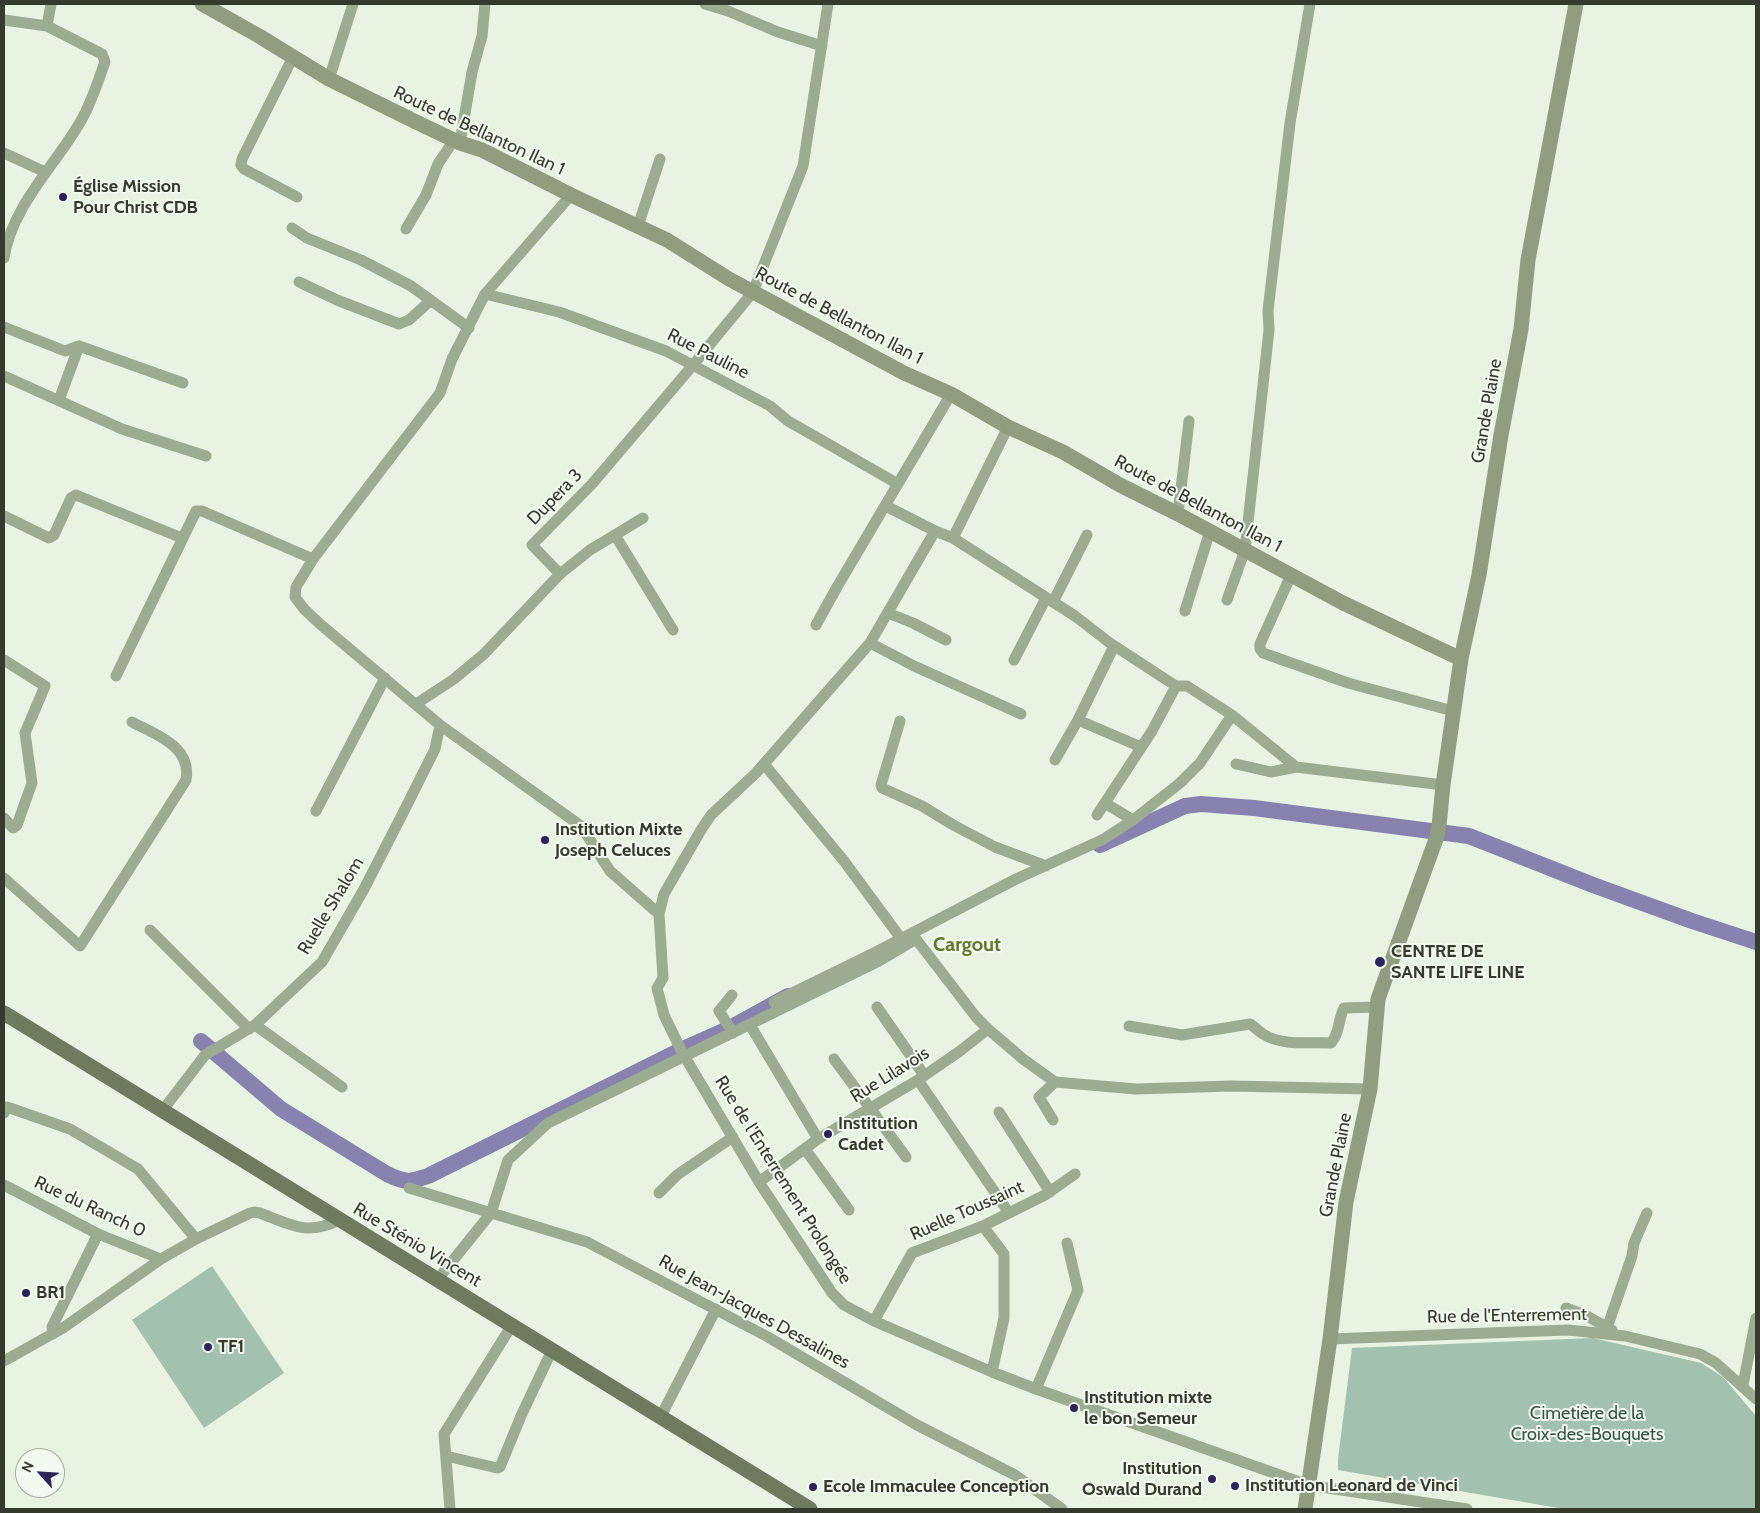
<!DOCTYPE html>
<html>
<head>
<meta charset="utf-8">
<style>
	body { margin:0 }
	#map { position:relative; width:1760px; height:1513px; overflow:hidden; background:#e8f3e2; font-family:Cabin,sans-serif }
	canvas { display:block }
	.frame { position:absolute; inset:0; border:5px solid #343a2c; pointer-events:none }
	.north { position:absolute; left:15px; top:1448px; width:50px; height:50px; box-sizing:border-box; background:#f3faef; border:1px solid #a7ada1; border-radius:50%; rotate:296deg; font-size:14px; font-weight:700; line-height:20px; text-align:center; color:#343a2c }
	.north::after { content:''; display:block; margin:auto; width:18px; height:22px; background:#2b235a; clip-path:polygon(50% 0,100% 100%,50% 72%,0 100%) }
</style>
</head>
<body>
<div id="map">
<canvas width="1760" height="1513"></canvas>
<div class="frame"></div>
<div class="north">N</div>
</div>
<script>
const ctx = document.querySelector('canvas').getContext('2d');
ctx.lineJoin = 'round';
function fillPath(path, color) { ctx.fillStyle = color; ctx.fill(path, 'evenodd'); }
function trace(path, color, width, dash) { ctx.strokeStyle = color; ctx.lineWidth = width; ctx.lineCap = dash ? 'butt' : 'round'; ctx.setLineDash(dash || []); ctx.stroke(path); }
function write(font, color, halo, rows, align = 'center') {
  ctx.font = font + ' Cabin,sans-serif'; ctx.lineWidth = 4; ctx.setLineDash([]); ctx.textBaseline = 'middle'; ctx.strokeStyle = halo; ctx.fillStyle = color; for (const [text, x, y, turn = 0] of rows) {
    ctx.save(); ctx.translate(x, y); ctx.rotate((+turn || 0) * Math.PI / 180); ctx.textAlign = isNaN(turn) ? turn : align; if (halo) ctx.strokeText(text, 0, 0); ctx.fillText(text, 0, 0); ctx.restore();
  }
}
const green = new Path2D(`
	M 212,1266 L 284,1373 L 204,1428 L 132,1320 Z
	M 1593,1338 L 1701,1363 L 1723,1377 L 1756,1416 L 1756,1509 L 1564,1509 L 1338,1470 L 1338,1459 L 1352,1348 Z`);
const river = new Path2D(`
	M 1100,845 L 1185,806 L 1201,804 L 1254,808 L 1469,836 L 1593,885 L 1692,921 L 1756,942
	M 201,1041 L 281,1109 L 387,1174 C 405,1183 410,1182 428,1176 L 683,1049 L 730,1028 L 788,996`);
const street = new Path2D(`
	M 705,4 L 728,11 L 778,32 L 822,46
	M 4,20 L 47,26 L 102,54 L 105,62 C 98,81 92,101 82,119 C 57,164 12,205 4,258
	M 47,26 L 51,4
	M 293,57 L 242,159 L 241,165 L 244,169 L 297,197
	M 329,79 L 353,4
	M 460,143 L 472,72 L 482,36 L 485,4
	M 4,153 L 45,172
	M 571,195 L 485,294 L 452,359 L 440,393 L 313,559 L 296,587 L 295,597 L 304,609 L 320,624 L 440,725 L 581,826 L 610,871 L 659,914
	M 638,226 L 660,159
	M 292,228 L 307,238 L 361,260 L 411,286 L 469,328
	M 406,229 L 426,195 L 438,164 L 454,140
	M 299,282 L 337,300 L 399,324 L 409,320 L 430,301
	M 485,294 L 559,312 L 666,351 L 770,406 L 788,421 L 898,484
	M 4,327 L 65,351 L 79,346
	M 4,376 L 122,429 L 206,456
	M 59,400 L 79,346 L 183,383
	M 1008,427 L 953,538 L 935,531 L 870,643 L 756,773 L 711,815 L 701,830 L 664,894 L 659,914 L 663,978 L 657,988 L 664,1015 L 682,1052 L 759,1182 L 832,1293 L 844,1305 L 874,1321 L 992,1372 L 1036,1389 L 1308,1485 L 1467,1509
	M 886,506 L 935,531
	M 1178,514 L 1189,421
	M 4,516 L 49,538 L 54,535 L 71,498 L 76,495 L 182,538
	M 615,535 L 673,630
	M 953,538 L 1075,616 L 1110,643 L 1176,686 L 1187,686 L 1232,715 L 1296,767 L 1443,785
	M 560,574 L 590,550 L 643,518
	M 1291,575 L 1260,644 L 1260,649 L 1263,653 L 1348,683 L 1453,711
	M 1227,600 L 1245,550 L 1269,330 L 1268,311 L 1290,123 L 1310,4
	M 1053,602 L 1087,535
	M 1185,611 L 1210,531
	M 888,613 L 913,623 L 946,640
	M 816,625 L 837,587 L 951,394
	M 870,643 L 914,666 L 1021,714
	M 4,660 L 45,686 L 25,733 L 32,783 L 17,825 L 13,828 L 4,818
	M 1014,660 L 1046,598
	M 116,676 L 196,511 L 202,511 L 313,559
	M 416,704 L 454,679 L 484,654 L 560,574 L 532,545 L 592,484 L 693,365 L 753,292 L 803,166 L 828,4
	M 1078,720 L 1141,747
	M 900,721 L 881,785 L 882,788 L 922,806 L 955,826 L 995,847 L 1046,866
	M 1055,760 L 1078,720 L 1114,646
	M 764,764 L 844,861 L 905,944
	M 1236,764 L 1271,772 L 1296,767
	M 1105,803 L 1133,820
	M 316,811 L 385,678
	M 1097,815 L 1152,731 L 1176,686
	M 4,878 L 80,946 L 186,780 C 192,746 156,735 132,722
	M 150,930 L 249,1029
	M 732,995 L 719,1011 L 733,1033
	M 774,1002 L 876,952 L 1016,879 L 1102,840 L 1133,820 L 1180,783 L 1200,763 L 1232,715
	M 877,1007 L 924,1075
	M 255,1025 L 342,1087
	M 750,1025 L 818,1139
	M 1129,1026 L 1182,1035 L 1250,1024 C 1255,1027 1258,1031 1263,1034 C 1281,1046 1310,1042 1331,1043 C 1340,1033 1338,1019 1344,1008 L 1378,1007
	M 834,1059 L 906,1157
	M 918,1080 L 1009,1213
	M 163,1110 L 205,1055 L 255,1025 L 322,962 L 364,889 L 404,811 L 435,749 L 440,725
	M 999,1112 L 1050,1192
	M 4,1113 L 7,1107 L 70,1129 L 138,1169 L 196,1239
	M 1053,1120 L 1039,1097 L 1055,1082
	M 805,1149 L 849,1210
	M 759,1182 L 818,1139 L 918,1080 L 960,1051 L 988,1029
	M 4,1185 L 98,1234 L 161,1259
	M 409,1188 L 587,1242 L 768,1337 L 917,1425 L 1015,1475 L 1062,1509
	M 659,1193 L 677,1175 L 733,1137
	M 983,1226 L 1004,1254 L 1004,1318 L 992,1372
	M 438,1279 L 491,1213 L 508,1160 L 548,1123 L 879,961 L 916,939 L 976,1017 L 988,1029 L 1023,1059 L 1055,1082 L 1136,1089 L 1231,1086 L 1370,1089
	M 1566,1308 L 1587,1316 L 1612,1330
	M 874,1321 L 912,1253 L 983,1226 L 1045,1195 L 1075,1174
	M 1607,1328 L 1632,1256 L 1634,1243 L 1647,1213
	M 53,1334 L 52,1327 L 98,1234
	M 1330,1339 L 1568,1330 L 1625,1336 L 1700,1354 L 1716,1363 L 1756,1399
	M 4,1361 L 63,1328 L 161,1259 L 196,1239 L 250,1213 L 254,1212 L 260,1213 C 291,1225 307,1236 339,1220
	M 1743,1385 L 1756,1318
	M 1036,1389 L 1078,1290 L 1067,1243
	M 661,1416 L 716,1309
	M 446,1456 L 497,1468 L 500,1467 L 521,1416 L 552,1350
	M 450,1509 L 444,1434 L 512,1325`);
const secondary = new Path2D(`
	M 202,4 L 259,36 L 329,79 L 414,121 L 460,143 L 482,150 L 571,195 L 667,240 L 729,279 L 904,373 L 951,394 L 1008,427 L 1063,452 L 1120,485 L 1178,514 L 1343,603 L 1461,659
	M 1305,1509 L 1330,1339 L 1346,1202 L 1370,1089 L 1378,999 L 1436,839 L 1439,826 L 1443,785 L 1461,659 L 1479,575 L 1501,435 L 1521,329 L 1528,260 L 1576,4`);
const primary = new Path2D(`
	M 4,1013 L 810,1509`);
const markers = [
	[63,197,5,"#2b235a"],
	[545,840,5,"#2b235a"],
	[1380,962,6,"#2b235a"],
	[828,1134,5,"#2b235a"],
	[26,1293,5,"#2b235a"],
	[208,1347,5,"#2b235a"],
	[1074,1408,5,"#2b235a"],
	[1212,1479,5,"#2b235a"],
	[1235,1486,5,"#2b235a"],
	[813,1487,5,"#2b235a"]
];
const streetNames = [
	["Route de Bellanton Ilan 1",479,131,25],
	["Route de Bellanton Ilan 1",839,316,28],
	["Rue Pauline",708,354,27],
	["Grande Plaine",1487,411,-80],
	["Dupera 3",555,497,-46],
	["Route de Bellanton Ilan 1",1198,504,28],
	["Ruelle Shalom",331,906,-59],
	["Rue Lilavois",890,1075,-32],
	["Grande Plaine",1336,1165,-79],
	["Rue de l'Enterrement Prolongée",783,1180,58],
	["Rue du Ranch 0",90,1207,25],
	["Ruelle Toussaint",967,1211,-24],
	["Rue Sténio Vincent",417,1245,31],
	["Rue Jean-Jacques Dessalines",754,1312,29],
	["Rue de l'Enterrement",1507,1316,-1]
];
const poiNames = [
	["Église Mission",73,187],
	["Pour Christ CDB",73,208],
	["Institution Mixte",555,830],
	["Joseph Celuces",555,851],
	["CENTRE DE",1391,952],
	["SANTE LIFE LINE",1391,973],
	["Institution",838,1124],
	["Cadet",838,1145],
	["BR1",36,1293],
	["TF1",218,1347],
	["Institution mixte",1084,1398],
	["le bon Semeur",1084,1419],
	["Institution",1202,1469,"right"],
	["Oswald Durand",1202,1490,"right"],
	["Institution Leonard de Vinci",1245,1486],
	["Ecole Immaculee Conception",823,1487]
];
const parkNames = [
	["Cimetière de la",1587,1414],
	["Croix-des-Bouquets",1587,1435]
];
const quarterNames = [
	["Cargout",967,945]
];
fillPath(green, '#a2c1af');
trace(river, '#8882af', 16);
trace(street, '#9dab91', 11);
trace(secondary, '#909e7f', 15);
trace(primary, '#6e7b5e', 15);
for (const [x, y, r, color] of markers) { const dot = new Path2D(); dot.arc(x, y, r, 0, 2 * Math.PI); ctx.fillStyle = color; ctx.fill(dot); trace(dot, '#f3faef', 2); }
write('18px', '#343a2c', '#f3faef', streetNames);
write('bold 18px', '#343a2c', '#f3faef', poiNames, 'left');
write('18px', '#315742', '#f3faef', parkNames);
write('bold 20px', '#5e7927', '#f3faef', quarterNames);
</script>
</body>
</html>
